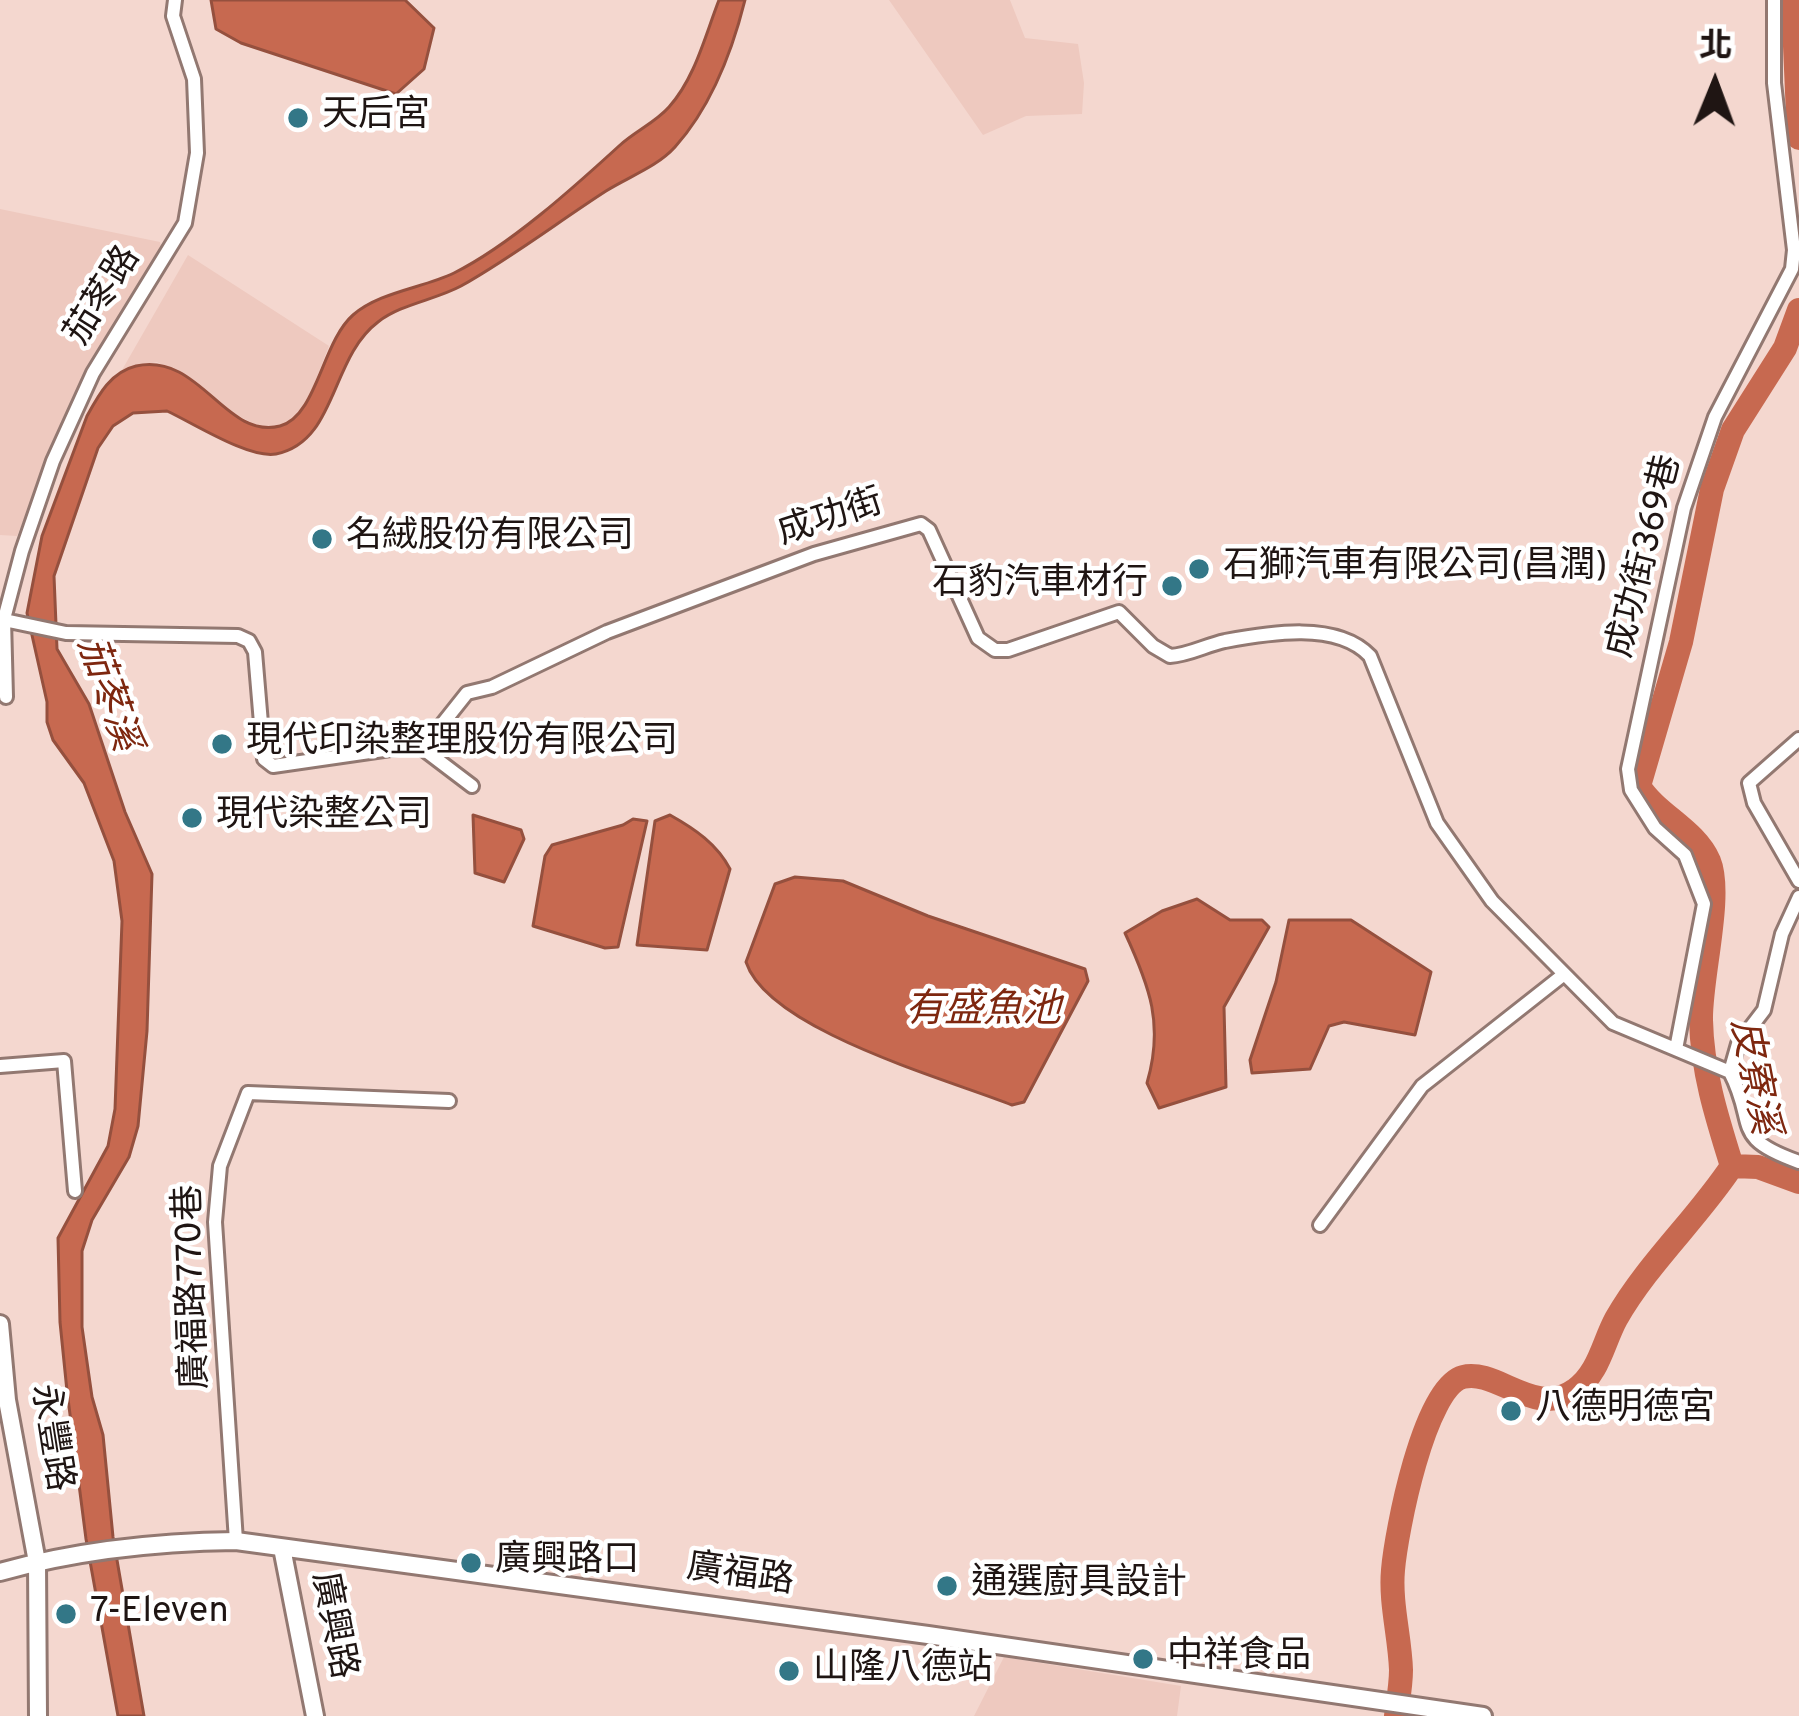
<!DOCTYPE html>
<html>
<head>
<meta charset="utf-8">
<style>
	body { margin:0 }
	#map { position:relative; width:1799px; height:1716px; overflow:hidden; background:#f4d7cf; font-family:Overpass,"Noto Sans TC",sans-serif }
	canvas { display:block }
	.north { position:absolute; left:1655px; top:24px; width:120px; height:120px; -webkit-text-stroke:9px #fff; paint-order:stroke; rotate:1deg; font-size:33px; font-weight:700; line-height:48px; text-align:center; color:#1f1513 }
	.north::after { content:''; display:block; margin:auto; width:42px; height:54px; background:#1f1513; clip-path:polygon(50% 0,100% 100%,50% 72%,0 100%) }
</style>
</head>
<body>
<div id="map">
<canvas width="1799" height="1716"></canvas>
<div class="north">北</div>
</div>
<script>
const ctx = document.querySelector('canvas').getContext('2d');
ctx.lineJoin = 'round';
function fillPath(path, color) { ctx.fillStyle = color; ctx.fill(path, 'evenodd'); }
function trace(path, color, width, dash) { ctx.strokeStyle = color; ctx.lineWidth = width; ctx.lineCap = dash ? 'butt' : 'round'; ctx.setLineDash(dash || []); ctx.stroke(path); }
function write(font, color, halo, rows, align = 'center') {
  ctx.font = font + ' Overpass,"Noto Sans TC",sans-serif'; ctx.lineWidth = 9; ctx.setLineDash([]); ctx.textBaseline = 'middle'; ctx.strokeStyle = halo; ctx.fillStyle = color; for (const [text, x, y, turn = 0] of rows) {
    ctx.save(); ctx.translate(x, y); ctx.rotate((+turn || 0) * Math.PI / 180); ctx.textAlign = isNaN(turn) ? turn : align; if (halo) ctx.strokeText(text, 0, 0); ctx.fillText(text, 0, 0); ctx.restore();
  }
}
const built = new Path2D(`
	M 889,0 L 1010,0 L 1025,38 L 1078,44 L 1084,83 L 1082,114 L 1026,116 L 983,135 Z
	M 0,209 L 160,242 L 162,251 L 55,444 L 17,536 L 0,535 Z
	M 188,255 L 329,346 L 306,405 L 292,421 L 275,428 L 257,425 L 228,411 L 157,362 L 122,370 Z
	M 1004,1657 L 1181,1686 L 1177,1716 L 974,1716 Z`);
const water = new Path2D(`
	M 211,0 L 405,0 L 434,28 L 424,69 L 396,94 L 241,43 L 216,29 Z
	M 719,0 L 745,0 C 732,52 712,106 675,147 C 657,167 628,177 606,191 C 558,222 511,258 461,286 C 435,300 401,304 378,322 C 330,358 337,442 276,454 C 249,459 193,423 167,411 L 133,413 L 113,426 L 98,448 L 54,576 L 57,649 L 89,704 L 125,812 L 152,874 L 147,1031 L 138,1126 L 129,1157 L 92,1220 L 82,1251 L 82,1327 L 92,1397 L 103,1435 L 113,1537 L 144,1716 L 118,1716 L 86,1539 L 67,1391 L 60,1322 L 58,1238 L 108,1146 L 115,1109 L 122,921 L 114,861 L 84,783 L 53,740 L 47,722 L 47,702 L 27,613 L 42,536 L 87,416 C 99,394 111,372 136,366 C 200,352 225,440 280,426 C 317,416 322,342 353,315 C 379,292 423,288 454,273 C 510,245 573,188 619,146 C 634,132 656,122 669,107 C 695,78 705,36 719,0 Z
	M 473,815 L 521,830 L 524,839 L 504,882 L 475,873 Z
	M 670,815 C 695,829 717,844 730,869 L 707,950 L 637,945 L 655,821 Z
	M 633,819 L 647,821 L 618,947 L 605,948 L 533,926 L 545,856 L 552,845 L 623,825 Z
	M 795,877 L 843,881 L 928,916 L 1085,969 L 1088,981 L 1024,1102 L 1012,1105 C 947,1079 768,1030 746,962 L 775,884 Z
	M 1197,899 L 1230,920 L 1262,920 L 1269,927 L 1224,1007 L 1226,1087 L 1159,1108 L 1147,1083 C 1164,1025 1150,987 1125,933 L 1162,911 Z
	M 1289,920 L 1351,920 L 1431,972 L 1415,1035 L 1344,1022 L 1329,1026 L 1310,1069 L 1252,1073 L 1250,1060 L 1276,982 Z`);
const river = new Path2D(`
	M 1793,0 L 1799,138
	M 1732,1166 C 1717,1118 1702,1071 1701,1020 C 1700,979 1723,895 1709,861 C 1695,829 1657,815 1639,786 L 1681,642 L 1712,489 L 1733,430 L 1785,348 L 1799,310
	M 1732,1166 L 1758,1167 L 1799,1182
	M 1396,1716 C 1398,1701 1401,1685 1401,1670 C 1400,1637 1390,1603 1393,1570 C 1396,1533 1424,1387 1463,1377 C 1496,1368 1536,1419 1575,1390 C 1599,1373 1603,1343 1616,1319 C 1648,1263 1697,1219 1732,1166`);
const street = new Path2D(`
	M 0,619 L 66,633 L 238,636 L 249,641 L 255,652 L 264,759 L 273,766 L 418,745 L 432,737 L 467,693 L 492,687 L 607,632 L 814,554 L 921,524 L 929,530 L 978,638 L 995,650 L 1008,650 L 1119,612 L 1153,646 L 1170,656 C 1189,655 1206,645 1225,641 C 1269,633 1337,621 1370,656 L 1437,823 L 1492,901 L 1613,1023 L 1730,1072 C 1758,1126 1729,1137 1799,1162
	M 6,697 L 4,619 L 22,551 L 53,461 L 93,373 L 185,223 L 197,153 L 194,79 L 173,16 L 175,0
	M 1799,739 L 1749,783 L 1754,803 L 1799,881
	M 418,745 L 472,786
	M 1676,1049 L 1704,904 L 1685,855 L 1655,828 L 1631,790 L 1628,769 L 1684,508 L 1715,417 L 1792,269 L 1794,250 L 1774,83 L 1774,0
	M 0,1066 L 64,1061 L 75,1191
	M 1730,1072 L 1738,1044 L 1764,1010 L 1782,934 L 1799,897
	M 1320,1225 L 1422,1086 L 1563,975
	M 236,1541 L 215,1222 L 220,1166 L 248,1093 L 449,1101`);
const secondary = new Path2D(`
	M 0,1324 L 7,1400 L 37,1562 L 38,1716
	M 282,1548 L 315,1716
	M 0,1572 C 75,1551 158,1542 236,1541 L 928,1635 L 1483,1716`);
const markers = [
	[298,118,12,"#337787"],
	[322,539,12,"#337787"],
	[1199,569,12,"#337787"],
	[1172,586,12,"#337787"],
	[222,744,12,"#337787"],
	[192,818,12,"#337787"],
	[1511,1411,12,"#337787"],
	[471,1563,12,"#337787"],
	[947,1586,12,"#337787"],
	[66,1614,12,"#337787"],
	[1143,1659,12,"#337787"],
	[789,1671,12,"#337787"]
];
const poiNames = [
	["天后宮",322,118],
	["名絨股份有限公司",346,539],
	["石獅汽車有限公司(昌潤)",1223,569],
	["石豹汽車材行",1148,586,"right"],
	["現代印染整理股份有限公司",246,744],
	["現代染整公司",216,818],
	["八德明德宮",1535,1411],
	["廣興路口",495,1563],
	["通選廚具設計",971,1586],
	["7-Eleven",90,1614],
	["中祥食品",1167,1659],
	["山隆八德站",813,1671]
];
const streetNames = [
	["茄苳路",105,297,-58],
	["成功街",831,520,-18],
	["成功街369巷",1647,557,-76],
	["廣福路770巷",195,1287,-92],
	["永豐路",49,1438,81],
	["廣福路",740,1577,8],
	["廣興路",331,1626,79]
];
const waterNames = [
	["茄苳溪",105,695,71],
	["有盛魚池",983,1013],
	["皮寮溪",1751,1077,79]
];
fillPath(built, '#eec9bf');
fillPath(water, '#c76950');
trace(water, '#95503e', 3);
trace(river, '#c76950', 24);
trace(street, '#927871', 18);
trace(secondary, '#927871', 22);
trace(street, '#fff', 12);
trace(secondary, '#fff', 16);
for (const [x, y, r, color] of markers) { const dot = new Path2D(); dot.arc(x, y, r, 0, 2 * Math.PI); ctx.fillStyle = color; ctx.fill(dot); trace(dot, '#fff', 4.5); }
write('36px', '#1f1513', '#fff', poiNames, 'left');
write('36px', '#1f1513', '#fff', streetNames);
write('italic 39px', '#7e270f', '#fff', waterNames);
</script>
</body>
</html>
